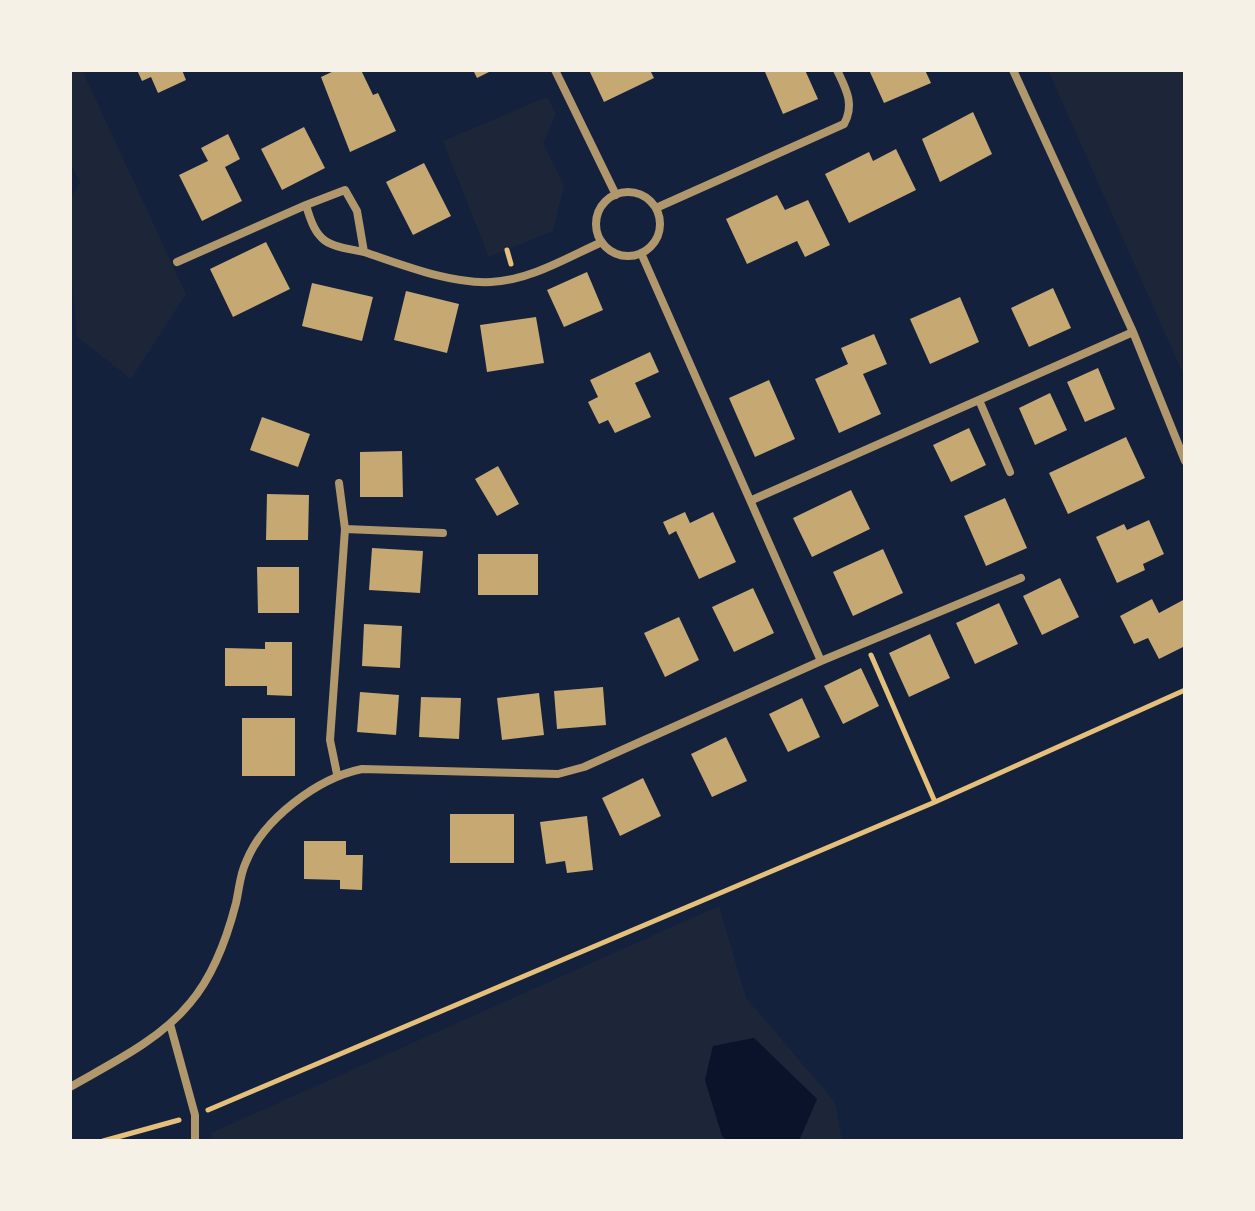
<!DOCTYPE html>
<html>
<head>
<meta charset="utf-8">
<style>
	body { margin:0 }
	#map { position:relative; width:1255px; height:1211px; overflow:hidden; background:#14213d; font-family:"DejaVu Sans",sans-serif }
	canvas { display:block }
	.frame { position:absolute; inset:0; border:72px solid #f6f1e7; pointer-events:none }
</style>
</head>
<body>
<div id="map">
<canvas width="1255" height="1211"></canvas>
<div class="frame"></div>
</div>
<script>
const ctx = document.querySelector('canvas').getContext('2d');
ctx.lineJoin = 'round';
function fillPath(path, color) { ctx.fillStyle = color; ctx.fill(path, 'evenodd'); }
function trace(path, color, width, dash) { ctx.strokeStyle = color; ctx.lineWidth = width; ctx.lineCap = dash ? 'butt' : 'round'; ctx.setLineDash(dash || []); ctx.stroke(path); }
const green = new Path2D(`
	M 70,70 L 82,70 L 186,294 L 131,379 L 77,337 L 70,258 L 70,200 L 80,182 L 70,162 Z
	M 1048,70 L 1185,70 L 1185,378 Z
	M 547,97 L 556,114 L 543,143 L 564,185 L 553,231 L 489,257 L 443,141 Z
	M 719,906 L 746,998 L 835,1102 L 842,1141 L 799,1141 L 817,1099 L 754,1038 L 713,1046 L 705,1080 L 722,1136 L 728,1141 L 212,1141 L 211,1133 Z`);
const water = new Path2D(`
	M 754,1038 L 817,1099 L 799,1141 L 728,1141 L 722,1136 L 705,1080 L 713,1046 Z`);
const building = new Path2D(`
	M 137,70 L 182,70 L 186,80 L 158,93 L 151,77 L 142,81 Z
	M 336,70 L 361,70 L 373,95 L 378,93 L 396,131 L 350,152 L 321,77 Z
	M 473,70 L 493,70 L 477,78 Z
	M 589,70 L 650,70 L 654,78 L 604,102 Z
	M 770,70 L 805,70 L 818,99 L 783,114 L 765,72 Z
	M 869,70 L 925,70 L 931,83 L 884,103 Z
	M 973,112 L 992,154 L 940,182 L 922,139 Z
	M 304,127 L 325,168 L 282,190 L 261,149 Z
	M 228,134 L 240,159 L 225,167 L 242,201 L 202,221 L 179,175 L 208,161 L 201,148 Z
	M 896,149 L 916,190 L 849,223 L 825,174 L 869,152 L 873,161 Z
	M 424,163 L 451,216 L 413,235 L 386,182 Z
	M 777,195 L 785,210 L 808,200 L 830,245 L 805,257 L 797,241 L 747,264 L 726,219 Z
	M 266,242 L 290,289 L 233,317 L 210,269 Z
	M 587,272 L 603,310 L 564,327 L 547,290 Z
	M 312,283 L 373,297 L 362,341 L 302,326 Z
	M 1053,288 L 1071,328 L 1029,347 L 1011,308 Z
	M 406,291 L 459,304 L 447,353 L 394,340 Z
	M 960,297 L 979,342 L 930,364 L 910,319 Z
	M 536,317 L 544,363 L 487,372 L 480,325 Z
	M 874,334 L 887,364 L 863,374 L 881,414 L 839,433 L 815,379 L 848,364 L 841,348 Z
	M 650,352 L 659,372 L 635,383 L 651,417 L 615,433 L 608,420 L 599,424 L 588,402 L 598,397 L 590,380 Z
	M 1098,368 L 1115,409 L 1085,422 L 1067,382 Z
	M 769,380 L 795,439 L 755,457 L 729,398 Z
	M 1050,393 L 1067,430 L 1035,445 L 1019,408 Z
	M 262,417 L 310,434 L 298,467 L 250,450 Z
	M 969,428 L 986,465 L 951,482 L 933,445 Z
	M 1126,437 L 1145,478 L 1068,514 L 1049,473 Z
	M 402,451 L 403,497 L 360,497 L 360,452 Z
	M 498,466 L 519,504 L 497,516 L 475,479 Z
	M 851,490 L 870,529 L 812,557 L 793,518 Z
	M 267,494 L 309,495 L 308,540 L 266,540 Z
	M 1005,498 L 1027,548 L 986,566 L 964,516 Z
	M 685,512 L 690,523 L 713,512 L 736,562 L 699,579 L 676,531 L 669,535 L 663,522 Z
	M 1149,520 L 1164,554 L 1143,564 L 1145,570 L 1117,583 L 1096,537 L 1124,524 L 1127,530 Z
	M 372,548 L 423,551 L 420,593 L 369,590 Z
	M 883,549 L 903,593 L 853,616 L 833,572 Z
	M 478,554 L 538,554 L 538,595 L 478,595 Z
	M 257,567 L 299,567 L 299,613 L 258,613 Z
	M 1060,578 L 1079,617 L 1042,635 L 1023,596 Z
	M 753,588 L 774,633 L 734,652 L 712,607 Z
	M 1152,599 L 1159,613 L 1185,599 L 1185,646 L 1159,659 L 1148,638 L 1134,644 L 1120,616 Z
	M 999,603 L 1018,644 L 975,664 L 956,623 Z
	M 679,617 L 699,660 L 665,677 L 644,633 Z
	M 364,624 L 402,626 L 400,668 L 362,666 Z
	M 930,634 L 950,678 L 909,697 L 889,653 Z
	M 265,642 L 292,642 L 292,696 L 267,695 L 267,686 L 225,686 L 225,648 L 265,649 Z
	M 861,668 L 879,706 L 843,724 L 824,686 Z
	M 603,687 L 606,725 L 557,729 L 554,691 Z
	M 360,692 L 399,695 L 396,735 L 357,732 Z
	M 539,693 L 544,735 L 502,740 L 497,698 Z
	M 421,697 L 461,698 L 459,739 L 419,737 Z
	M 802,698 L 820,737 L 788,752 L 769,714 Z
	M 242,718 L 295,718 L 295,776 L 242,776 Z
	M 726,737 L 747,781 L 712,797 L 691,754 Z
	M 643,778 L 661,816 L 620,836 L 602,798 Z
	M 450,814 L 514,814 L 514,863 L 450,863 Z
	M 587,816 L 593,870 L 567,873 L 565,861 L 546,864 L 540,822 Z
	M 304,841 L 346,841 L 346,855 L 363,855 L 362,890 L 340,889 L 340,880 L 304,879 Z`);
const path = new Path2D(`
	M 507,250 L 511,264
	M 871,655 L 935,802
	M 208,1110 L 935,802 L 1185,690
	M 103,1141 L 179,1120`);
const minor = new Path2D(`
	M 555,70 L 616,195
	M 1013,70 L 1133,332 L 1185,461
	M596 224a32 32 0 1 1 64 0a32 32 0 1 1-64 0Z
	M 656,208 L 844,124 C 855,104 846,89 837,70
	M 364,252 C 326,245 317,244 306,205 L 345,190 L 357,211 L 364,252 C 403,265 450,284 491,282 C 529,281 568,257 602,242
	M 177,262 L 306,205
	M 979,400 L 1010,472
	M 339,483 L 345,529
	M 752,500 L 1133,332
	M 821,661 L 1021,578
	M 337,774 L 330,740 L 345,529 L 443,533
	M 170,1024 L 195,1115 L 195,1141
	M 70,1087 C 110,1064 160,1040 190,1003 C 213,976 227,938 236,903 C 239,890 240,874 246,862 C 263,819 318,778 362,769 L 558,774 L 584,767 L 821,661 L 641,253`);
fillPath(green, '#1d2539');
fillPath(water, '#0b132b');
fillPath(building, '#c6a872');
trace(path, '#e5c07b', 5);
trace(minor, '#b1986c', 8);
</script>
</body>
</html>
